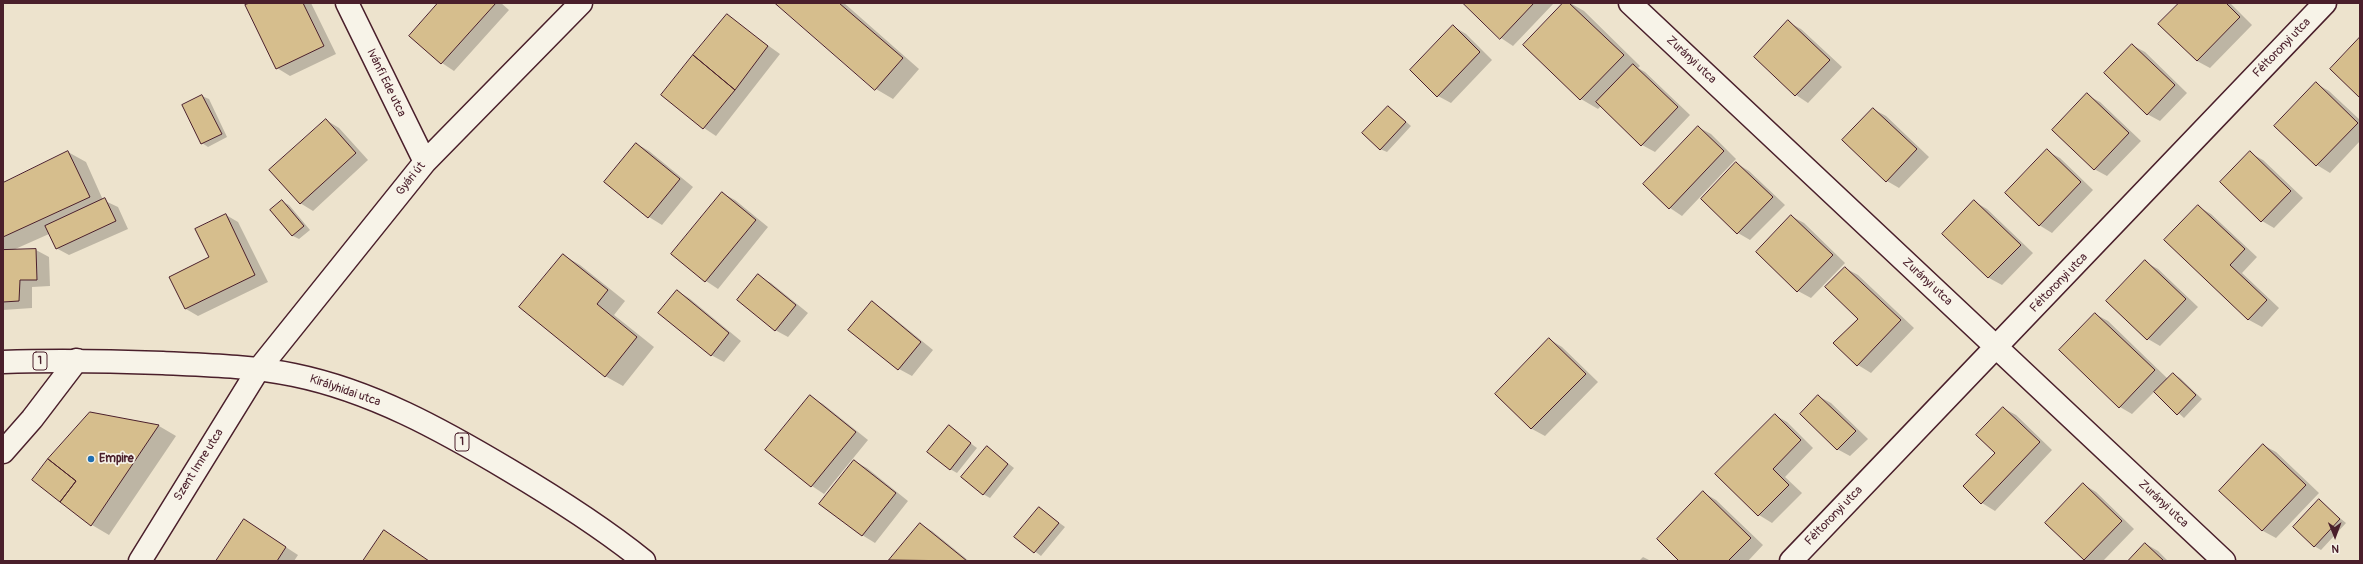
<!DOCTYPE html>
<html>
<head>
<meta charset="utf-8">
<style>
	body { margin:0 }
	#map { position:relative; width:2363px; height:564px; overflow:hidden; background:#ede3cd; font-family:Pangolin,sans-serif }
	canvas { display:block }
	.frame { position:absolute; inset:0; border:4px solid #4a1f2b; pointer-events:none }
	.north { position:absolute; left:2315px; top:516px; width:40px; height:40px; -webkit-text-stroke:3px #f7f3e8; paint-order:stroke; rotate:179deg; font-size:11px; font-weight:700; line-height:16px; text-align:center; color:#4a1f2b }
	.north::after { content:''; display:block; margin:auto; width:14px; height:18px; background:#4a1f2b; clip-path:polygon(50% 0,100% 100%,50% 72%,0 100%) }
</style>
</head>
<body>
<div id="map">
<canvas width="2363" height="564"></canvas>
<div class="frame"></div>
<div class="north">N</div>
</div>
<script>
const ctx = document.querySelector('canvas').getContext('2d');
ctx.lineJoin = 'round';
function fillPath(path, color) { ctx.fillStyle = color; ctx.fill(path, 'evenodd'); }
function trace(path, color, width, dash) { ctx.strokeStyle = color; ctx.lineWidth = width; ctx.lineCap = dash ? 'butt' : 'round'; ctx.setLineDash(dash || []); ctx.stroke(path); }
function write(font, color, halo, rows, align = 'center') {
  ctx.font = font + ' Pangolin,sans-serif'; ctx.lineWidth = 3.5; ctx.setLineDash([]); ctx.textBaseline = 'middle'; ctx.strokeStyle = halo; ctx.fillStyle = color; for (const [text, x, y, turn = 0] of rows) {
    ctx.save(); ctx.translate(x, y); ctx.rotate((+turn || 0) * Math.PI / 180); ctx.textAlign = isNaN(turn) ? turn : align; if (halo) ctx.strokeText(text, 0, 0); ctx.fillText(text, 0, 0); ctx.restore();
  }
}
const shadow = new Path2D(`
	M 252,3 L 311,3 L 336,54 L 290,76 L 277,68 Z
	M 439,3 L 501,3 L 509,10 L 454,71 L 442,63 Z
	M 777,3 L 844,3 L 919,69 L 893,99 L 876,89 Z
	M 1464,3 L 1554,3 L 1513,46 L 1501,38 Z
	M 1564,3 L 1570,3 L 1584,11 L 1640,66 L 1638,68 L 1645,72 L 1690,115 L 1655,152 L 1642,145 L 1601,106 L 1598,109 L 1581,99 Z
	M 2180,3 L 2230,3 L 2252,25 L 2210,68 L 2197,61 Z
	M 727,16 L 780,54 L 716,136 L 704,128 L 662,95 Z
	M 1788,22 L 1801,29 L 1842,67 L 1808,103 L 1796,95 L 1755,57 Z
	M 1453,26 L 1466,34 L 1492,60 L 1451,103 L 1438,96 Z
	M 2132,45 L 2145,52 L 2187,93 L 2160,121 L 2147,114 Z
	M 2317,84 L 2329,91 L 2360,120 L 2360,141 L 2330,173 L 2317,165 L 2276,126 Z
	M 2087,95 L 2100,102 L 2141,141 L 2107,176 L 2094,169 Z
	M 202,96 L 209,99 L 227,137 L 208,147 L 202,143 Z
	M 1389,107 L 1411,126 L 1387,152 L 1380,149 Z
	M 1873,109 L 1886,116 L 1929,157 L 1899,188 L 1887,181 Z
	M 326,120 L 339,128 L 368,160 L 313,211 L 300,203 Z
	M 1698,127 L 1711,134 L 1736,159 L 1682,216 L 1670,208 Z
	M 637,144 L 649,151 L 693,187 L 662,225 L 649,217 L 605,182 Z
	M 2047,151 L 2060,158 L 2093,190 L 2052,233 L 2039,225 Z
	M 68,152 L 86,162 L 103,200 L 118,207 L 128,229 L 69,255 L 56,248 L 49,234 L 13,250 L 36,250 L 49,257 L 50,286 L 32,287 L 32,308 L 3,310 L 3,184 Z
	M 2250,153 L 2263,160 L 2303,198 L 2274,228 L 2262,221 Z
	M 1736,163 L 1749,171 L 1785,205 L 1750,240 L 1738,233 Z
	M 722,193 L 735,200 L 768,227 L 718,289 L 706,281 L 672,254 Z
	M 283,202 L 289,205 L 310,230 L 299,239 L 293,236 L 272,211 Z
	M 1975,202 L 1987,209 L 2033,253 L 2002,285 L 1989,278 L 1943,234 Z
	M 2199,207 L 2211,214 L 2257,257 L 2242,273 L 2279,308 L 2262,327 L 2249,320 L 2166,240 Z
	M 226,215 L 238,222 L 268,282 L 198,316 L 186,309 L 170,277 L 210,257 Z
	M 1791,216 L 1804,223 L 1845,263 L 1811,298 L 1798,291 Z
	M 563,255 L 580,265 L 625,301 L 614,315 L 654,347 L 623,386 L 605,376 Z
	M 2145,262 L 2158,269 L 2198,307 L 2160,346 L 2148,339 Z
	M 1845,268 L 1858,275 L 1914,328 L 1871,373 L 1858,365 L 1835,343 L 1859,318 Z
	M 758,276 L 771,283 L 808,313 L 788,337 L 775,330 Z
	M 677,291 L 689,298 L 741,341 L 724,362 L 711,355 Z
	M 872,303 L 884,310 L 933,350 L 912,376 L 899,369 L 850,329 Z
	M 2095,314 L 2108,321 L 2168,379 L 2173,374 L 2180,378 L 2202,399 L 2184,418 L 2155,391 L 2132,414 L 2120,407 Z
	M 1549,339 L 1562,347 L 1598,382 L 1545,436 L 1532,429 L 1496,394 Z
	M 1818,396 L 1831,403 L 1868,439 L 1850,456 L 1837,449 Z
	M 810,397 L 823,404 L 868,440 L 824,494 L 812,486 L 767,450 Z
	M 2003,408 L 2016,415 L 2052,450 L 1995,511 L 1982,503 L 1964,486 L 1997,453 Z
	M 91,413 L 159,426 L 176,436 L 109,535 L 92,525 L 61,501 Z
	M 1775,415 L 1787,422 L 1813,448 L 1785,477 L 1802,493 L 1772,523 L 1759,515 L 1717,474 Z
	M 949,427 L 977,448 L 957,473 L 950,469 Z
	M 2263,445 L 2276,452 L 2319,493 L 2276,538 L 2263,531 L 2220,491 Z
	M 987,447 L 1014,468 L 990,498 L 983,494 Z
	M 854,461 L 867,468 L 908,501 L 875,543 L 862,535 Z
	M 2083,484 L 2096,492 L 2134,529 L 2103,561 L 2084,560 L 2046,523 Z
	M 1704,493 L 1716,500 L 1763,545 L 1748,561 L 1680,561 Z
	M 2319,501 L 2346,523 L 2321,550 L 2314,546 Z
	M 1039,508 L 1065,527 L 1041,556 L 1016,537 Z
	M 244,520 L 298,555 L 294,561 L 217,561 Z
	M 920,524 L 932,531 L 969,561 L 891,561 Z
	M 2146,544 L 2158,551 L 2168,561 L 2129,561 Z
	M 1643,557 L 1651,561 L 1639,561 Z`);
const building = new Path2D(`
	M 250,3 L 303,3 L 324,46 L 276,69 L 245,5 Z
	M 438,3 L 496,3 L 441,64 L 409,36 Z
	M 775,3 L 839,3 L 903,58 L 875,90 Z
	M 1463,3 L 1534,3 L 1500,39 Z
	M 1563,3 L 1569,3 L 1624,55 L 1580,100 L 1523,45 Z
	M 2179,3 L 2226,3 L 2240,17 L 2197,61 L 2158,24 Z
	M 727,14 L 768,46 L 735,90 L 693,55 Z
	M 1788,20 L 1830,60 L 1795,96 L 1754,57 Z
	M 1453,25 L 1480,52 L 1437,97 L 1410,70 Z
	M 2360,37 L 2360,98 L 2330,69 Z
	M 2132,44 L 2175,85 L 2147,115 L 2104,73 Z
	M 693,55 L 735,90 L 703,129 L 661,95 Z
	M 1633,64 L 1678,107 L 1641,146 L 1596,102 Z
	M 2316,82 L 2358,123 L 2316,166 L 2274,126 Z
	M 2087,93 L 2129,133 L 2094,170 L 2052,130 Z
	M 202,95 L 222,134 L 201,144 L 182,105 Z
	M 1388,106 L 1406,122 L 1380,150 L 1362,133 Z
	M 1873,108 L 1917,149 L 1886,182 L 1842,140 Z
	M 326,119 L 356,153 L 300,204 L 269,170 Z
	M 1698,126 L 1724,151 L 1669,209 L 1643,184 Z
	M 636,143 L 680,179 L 648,218 L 604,182 Z
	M 2047,149 L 2081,182 L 2039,226 L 2005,193 Z
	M 68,151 L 90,197 L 3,237 L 3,183 Z
	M 2250,151 L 2291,191 L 2261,222 L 2220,182 Z
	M 1736,162 L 1773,197 L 1737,234 L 1701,199 Z
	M 722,192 L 756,220 L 705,282 L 671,254 Z
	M 105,198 L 116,221 L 56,249 L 45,226 Z
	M 282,200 L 304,226 L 292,236 L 270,210 Z
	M 1974,200 L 2021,245 L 1988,278 L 1942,234 Z
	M 2198,205 L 2245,249 L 2230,265 L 2267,300 L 2248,320 L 2164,240 Z
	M 226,214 L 255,275 L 185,309 L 169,277 L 209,257 L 195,229 Z
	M 1791,215 L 1833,255 L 1797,292 L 1756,252 Z
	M 36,249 L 37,280 L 20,280 L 19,301 L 3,302 L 3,250 Z
	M 563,254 L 608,290 L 597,304 L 637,337 L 605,377 L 519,307 Z
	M 2145,260 L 2186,299 L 2147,340 L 2106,301 Z
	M 1845,267 L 1901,320 L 1857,366 L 1833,343 L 1858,319 L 1825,287 Z
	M 758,274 L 796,305 L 775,331 L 737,300 Z
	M 677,290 L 729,333 L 711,356 L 658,313 Z
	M 872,301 L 921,342 L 898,370 L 848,330 Z
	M 2095,313 L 2155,370 L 2119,408 L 2059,350 Z
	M 1549,338 L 1586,374 L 1531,429 L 1495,394 Z
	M 2173,373 L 2196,395 L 2177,415 L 2154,392 Z
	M 810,395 L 856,432 L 811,487 L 765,450 Z
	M 1818,395 L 1856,431 L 1837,450 L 1800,414 Z
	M 2003,407 L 2040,442 L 1981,504 L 1963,486 L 1995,453 L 1976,435 Z
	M 90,412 L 159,425 L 91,526 L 60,502 L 76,481 L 48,459 Z
	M 1775,414 L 1801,440 L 1773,469 L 1789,485 L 1758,516 L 1715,474 Z
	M 949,425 L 971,443 L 950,470 L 927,452 Z
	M 2263,444 L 2306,485 L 2262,531 L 2219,491 Z
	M 987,446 L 1008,464 L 983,495 L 961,477 Z
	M 48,459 L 76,481 L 60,502 L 32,480 Z
	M 854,460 L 896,493 L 862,536 L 819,504 Z
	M 2083,483 L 2122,521 L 2084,560 L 2045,523 Z
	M 1703,491 L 1751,538 L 1728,561 L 1679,561 L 1657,539 Z
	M 2319,499 L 2340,519 L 2314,547 L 2293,527 Z
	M 1039,507 L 1059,523 L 1034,553 L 1014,537 Z
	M 244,519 L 286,547 L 277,561 L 216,561 Z
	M 920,523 L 967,561 L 889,560 Z
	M 384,530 L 429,561 L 363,561 Z
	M 2145,543 L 2164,561 L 2128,561 Z`);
const minor = new Path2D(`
	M 347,3 L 425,162
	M 1630,3 L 2224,561
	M 3,452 L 32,419 L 77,360
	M 140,561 L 258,370 L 425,162 L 581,3
	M 1791,561 L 2325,3`);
const major = new Path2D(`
	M 3,362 C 56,360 109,361 163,363 C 206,365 251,366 294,375 C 372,391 442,430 509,470 C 556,498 602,527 644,561`);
const markers = [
	[91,459,4,"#1f6fb2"]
];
const shields = [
	[40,361,14],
	[462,442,14]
];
const shieldNames = [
	["1",40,361],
	["1",462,442]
];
const streetNames = [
	["Féltoronyi utca",2282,48,-46],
	["Zurányi utca",1691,60,43],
	["Ivánfi Ede utca",386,83,64],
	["Gyári út",411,179,-51],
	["Zurányi utca",1927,282,43],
	["Féltoronyi utca",2059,283,-46],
	["Királyhidai utca",345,391,19],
	["Szent Imre utca",199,465,-58],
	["Zurányi utca",2163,504,43],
	["Féltoronyi utca",1834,516,-46]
];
const poiNames = [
	["Empire",99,459]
];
fillPath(shadow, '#0003');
fillPath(building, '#d6be8d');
trace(building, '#4a1f2b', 1);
trace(minor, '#4a1f2b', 25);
trace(major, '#4a1f2b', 25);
trace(minor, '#f7f3e8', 22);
trace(major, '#f7f3e8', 22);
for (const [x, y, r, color] of markers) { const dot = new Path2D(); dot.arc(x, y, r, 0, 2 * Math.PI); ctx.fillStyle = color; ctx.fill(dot); trace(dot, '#f7f3e8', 1.5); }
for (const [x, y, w] of shields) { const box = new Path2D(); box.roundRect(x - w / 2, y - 9, w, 18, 3); ctx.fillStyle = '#f7f3e8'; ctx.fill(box); trace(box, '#4a1f2b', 1); }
write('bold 11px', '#4a1f2b', null, shieldNames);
write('12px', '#4a1f2b', '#f7f3e8', streetNames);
write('bold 12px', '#4a1f2b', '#f7f3e8', poiNames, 'left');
</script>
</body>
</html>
